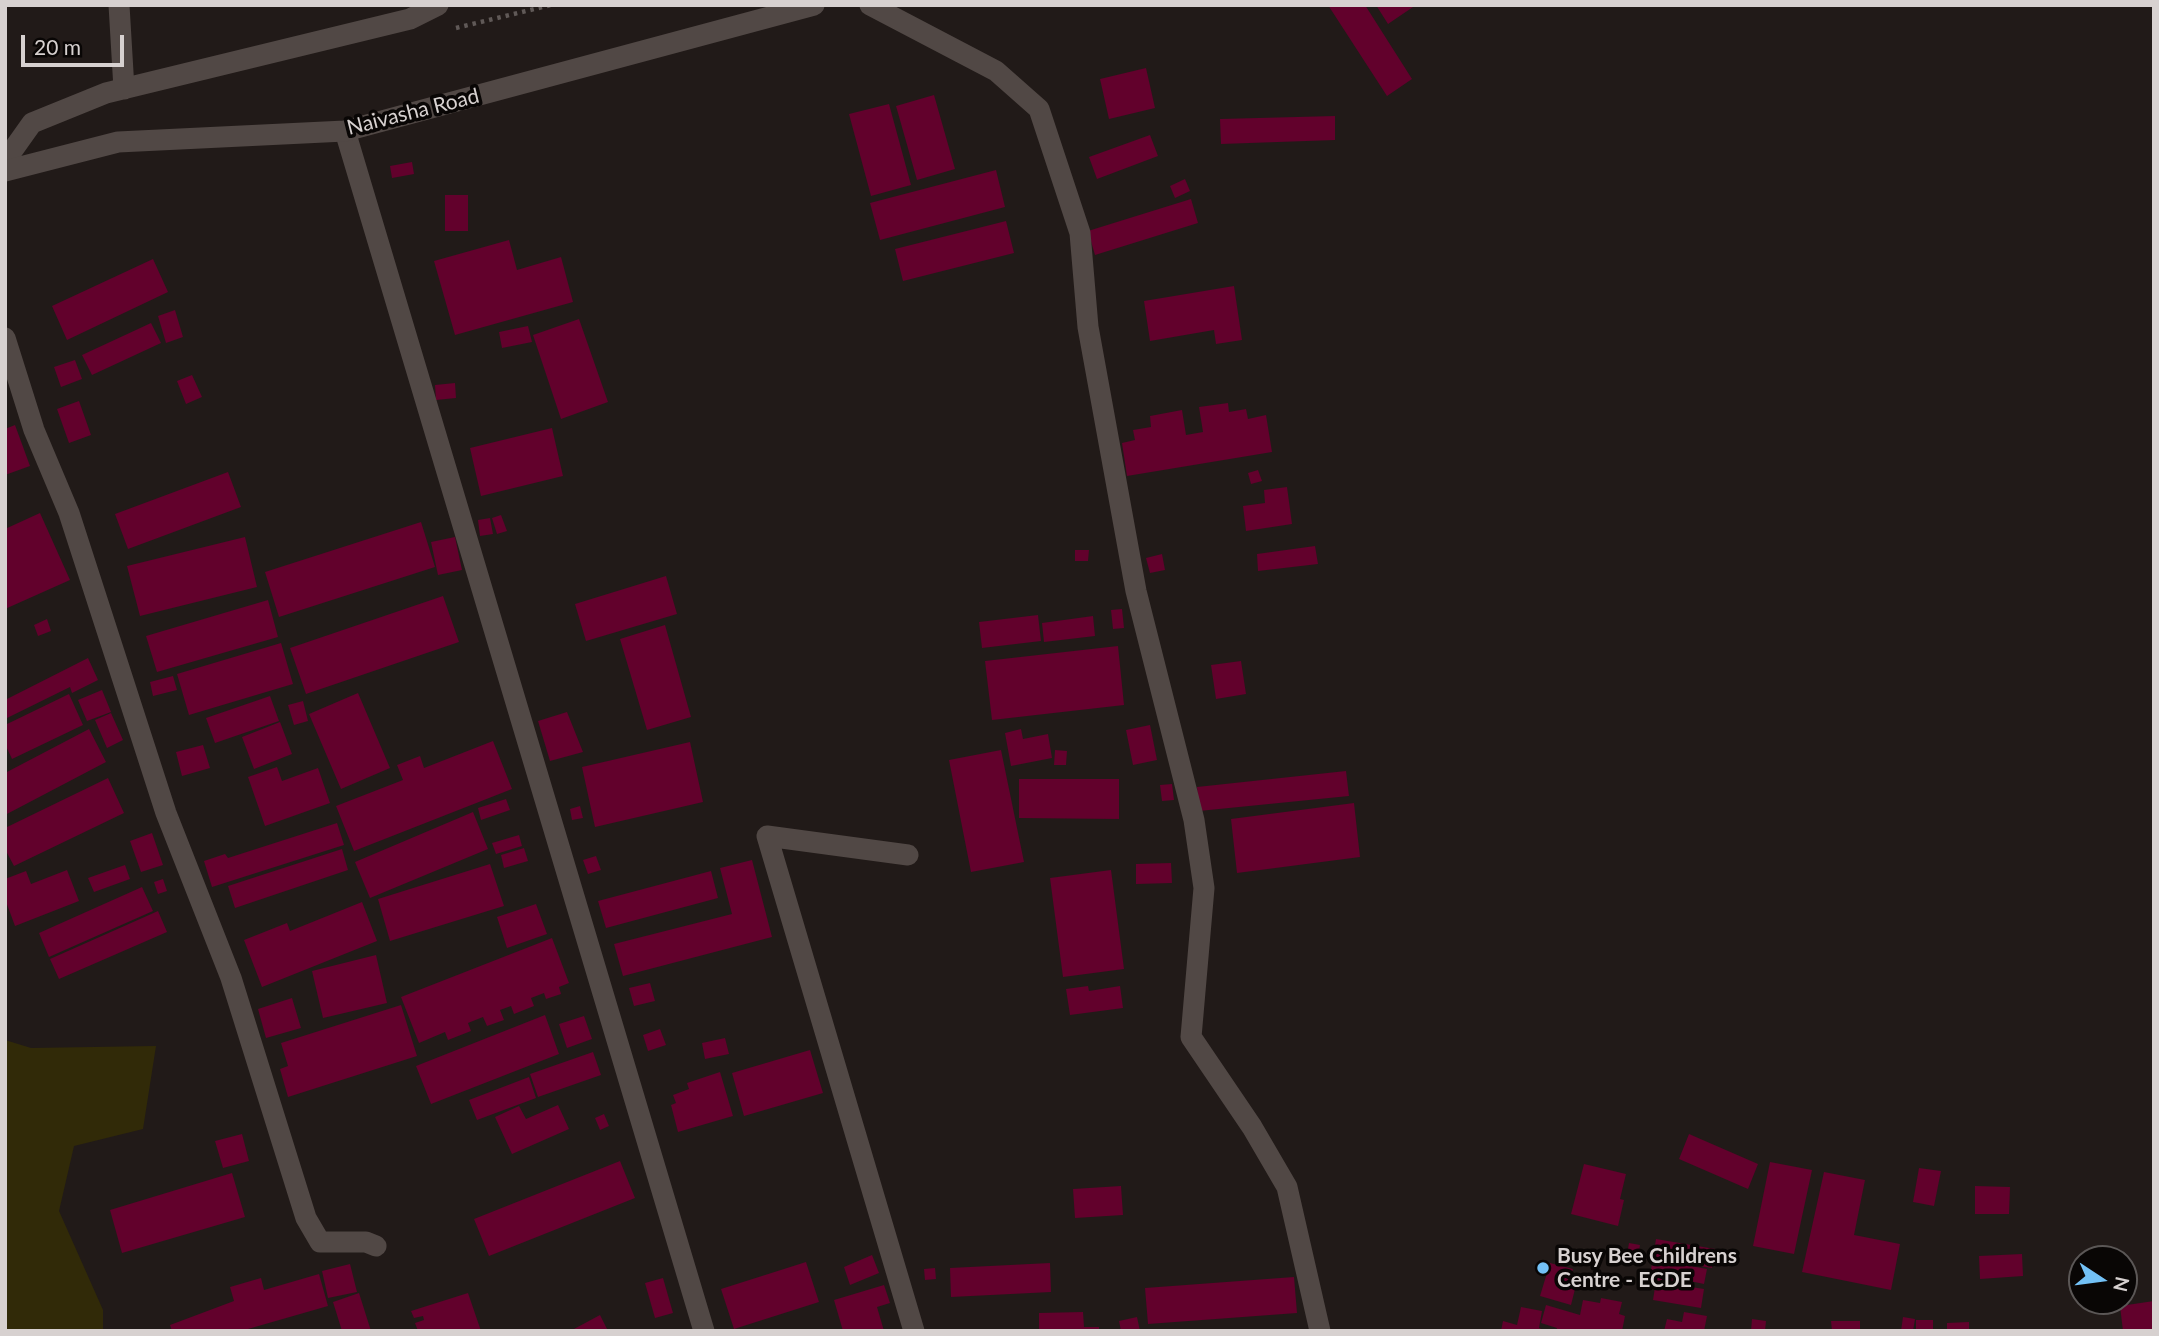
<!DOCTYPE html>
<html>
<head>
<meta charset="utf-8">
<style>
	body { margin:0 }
	#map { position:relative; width:2159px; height:1336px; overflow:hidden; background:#211a18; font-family:Lato,sans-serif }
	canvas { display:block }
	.frame { position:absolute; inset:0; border:7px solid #d7d1d0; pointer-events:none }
	.north { position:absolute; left:2068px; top:1245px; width:70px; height:70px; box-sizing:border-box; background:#090605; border:2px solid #5b5756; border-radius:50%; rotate:103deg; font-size:19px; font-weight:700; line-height:28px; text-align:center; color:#d7d1d0 }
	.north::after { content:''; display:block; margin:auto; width:24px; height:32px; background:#73c1f6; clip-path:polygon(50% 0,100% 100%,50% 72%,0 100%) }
	.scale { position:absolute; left:21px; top:35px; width:103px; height:32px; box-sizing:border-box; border:4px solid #d7d1d0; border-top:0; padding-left:9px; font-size:21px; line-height:24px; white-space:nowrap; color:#d7d1d0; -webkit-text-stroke:5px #090605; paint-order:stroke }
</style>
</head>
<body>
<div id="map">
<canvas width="2159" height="1336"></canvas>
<div class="frame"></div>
<div class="north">N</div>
<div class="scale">20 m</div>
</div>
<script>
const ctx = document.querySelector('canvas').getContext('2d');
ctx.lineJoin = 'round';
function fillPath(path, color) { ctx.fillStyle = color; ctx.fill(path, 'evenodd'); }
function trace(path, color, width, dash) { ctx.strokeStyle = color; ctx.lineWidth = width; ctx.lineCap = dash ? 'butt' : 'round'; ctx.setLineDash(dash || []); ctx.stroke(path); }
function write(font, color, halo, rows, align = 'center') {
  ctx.font = font + ' Lato,sans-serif'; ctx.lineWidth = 7; ctx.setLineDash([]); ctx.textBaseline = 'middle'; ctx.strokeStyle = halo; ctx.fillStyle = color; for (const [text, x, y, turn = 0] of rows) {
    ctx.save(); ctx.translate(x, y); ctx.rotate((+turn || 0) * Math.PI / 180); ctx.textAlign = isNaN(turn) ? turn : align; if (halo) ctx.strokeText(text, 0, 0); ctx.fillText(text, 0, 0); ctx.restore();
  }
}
const green = new Path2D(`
	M 5,1040 L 31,1048 L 156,1046 L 143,1129 L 74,1146 L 59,1211 L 103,1310 L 103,1331 L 5,1331 Z`);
const building = new Path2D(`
	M 1328,5 L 1365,5 L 1412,79 L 1387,96 Z
	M 1376,5 L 1416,5 L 1388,24 Z
	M 1146,68 L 1155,108 L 1109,119 L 1100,79 Z
	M 934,95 L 955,169 L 917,180 L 896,106 Z
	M 889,104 L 911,185 L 871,196 L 849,114 Z
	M 1335,116 L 1335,140 L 1221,144 L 1220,119 Z
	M 1150,135 L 1158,156 L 1097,179 L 1089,157 Z
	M 412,162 L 414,174 L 392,178 L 390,166 Z
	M 996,170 L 1005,207 L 880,240 L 870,203 Z
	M 1185,179 L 1190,191 L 1175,198 L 1170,186 Z
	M 445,195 L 468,195 L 468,231 L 445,231 Z
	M 1191,199 L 1198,223 L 1095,255 L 1088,231 Z
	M 1006,221 L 1014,253 L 903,281 L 895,249 Z
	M 509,240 L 517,270 L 561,257 L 573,302 L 455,335 L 434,261 Z
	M 153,259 L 168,292 L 67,340 L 52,306 Z
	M 1234,286 L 1242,340 L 1216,344 L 1214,330 L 1150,341 L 1144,301 Z
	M 175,310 L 183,337 L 166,343 L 158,316 Z
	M 579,319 L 608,402 L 561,419 L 533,335 Z
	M 151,323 L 161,343 L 92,375 L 82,355 Z
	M 528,326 L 532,342 L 502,348 L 499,332 Z
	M 75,360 L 82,379 L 61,387 L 54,367 Z
	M 192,375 L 202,397 L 186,404 L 177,381 Z
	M 455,383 L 456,398 L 436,400 L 435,385 Z
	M 79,401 L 91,435 L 69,443 L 57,409 Z
	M 1228,403 L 1229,412 L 1246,409 L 1248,419 L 1266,415 L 1272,452 L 1127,476 L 1122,443 L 1135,440 L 1133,430 L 1151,427 L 1150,416 L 1182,410 L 1186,435 L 1203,432 L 1199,407 Z
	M 15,425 L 30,466 L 5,475 L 5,429 Z
	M 552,428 L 563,476 L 481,496 L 470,448 Z
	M 1258,470 L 1262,481 L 1251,484 L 1248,473 Z
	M 228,472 L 241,507 L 128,549 L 115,514 Z
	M 1287,487 L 1292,524 L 1246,531 L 1243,506 L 1265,503 L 1264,490 Z
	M 40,513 L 70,580 L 5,609 L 5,529 Z
	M 501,515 L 507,531 L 497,534 L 492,518 Z
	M 490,518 L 493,534 L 480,536 L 478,520 Z
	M 421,522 L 435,567 L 279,617 L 265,572 Z
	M 245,537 L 257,587 L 140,616 L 127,566 Z
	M 455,537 L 462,570 L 438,575 L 431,542 Z
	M 1315,546 L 1318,564 L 1258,571 L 1257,554 Z
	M 1075,550 L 1089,550 L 1088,561 L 1075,561 Z
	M 1162,554 L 1165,570 L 1150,573 L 1146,558 Z
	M 666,576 L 677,614 L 586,641 L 575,604 Z
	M 443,596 L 459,642 L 306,694 L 290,648 Z
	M 268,600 L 278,637 L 157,672 L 146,636 Z
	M 1122,609 L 1124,628 L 1113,629 L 1111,610 Z
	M 1038,615 L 1041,641 L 982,648 L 979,622 Z
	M 1093,616 L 1095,636 L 1044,642 L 1042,623 Z
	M 47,619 L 51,631 L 38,636 L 34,625 Z
	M 665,625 L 691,717 L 647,730 L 620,639 Z
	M 281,643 L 293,684 L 189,715 L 177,674 Z
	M 1118,646 L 1124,705 L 992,720 L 985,661 Z
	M 88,658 L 98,680 L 72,693 L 70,687 L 5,719 L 5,700 Z
	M 1241,661 L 1246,694 L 1216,699 L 1211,665 Z
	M 173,676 L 177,690 L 153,696 L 150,682 Z
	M 102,690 L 111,712 L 87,721 L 78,700 Z
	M 358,693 L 390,768 L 341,789 L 309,714 Z
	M 69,694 L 83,725 L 12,759 L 5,744 L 5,725 Z
	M 270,696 L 279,721 L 215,743 L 206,718 Z
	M 303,701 L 308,721 L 294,725 L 288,705 Z
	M 567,712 L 583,752 L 550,761 L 538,721 Z
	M 111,713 L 123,740 L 107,748 L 95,720 Z
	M 280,722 L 292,754 L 254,769 L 242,737 Z
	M 1150,725 L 1157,760 L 1133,765 L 1126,730 Z
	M 89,729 L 106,762 L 5,815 L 5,773 Z
	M 1021,729 L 1023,739 L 1048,734 L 1052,758 L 1011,766 L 1005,733 Z
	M 493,741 L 512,789 L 354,851 L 336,806 L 403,780 L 397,765 L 420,756 L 424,768 Z
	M 690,742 L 703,802 L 595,827 L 582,767 Z
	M 203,745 L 210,768 L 182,776 L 176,752 Z
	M 1001,750 L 1024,862 L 971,872 L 949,760 Z
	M 1055,750 L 1067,751 L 1066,765 L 1054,765 Z
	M 277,767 L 282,781 L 318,768 L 330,803 L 265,826 L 248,777 Z
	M 1346,771 L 1349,796 L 1199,811 L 1197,787 Z
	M 108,778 L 124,813 L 14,866 L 5,849 L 5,828 Z
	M 1019,779 L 1119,779 L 1119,819 L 1019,818 Z
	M 1172,784 L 1174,800 L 1162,801 L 1160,785 Z
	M 506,799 L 510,810 L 481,820 L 478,808 Z
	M 1354,803 L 1360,857 L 1237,873 L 1231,819 Z
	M 580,806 L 583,818 L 572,820 L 570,809 Z
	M 473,812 L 488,849 L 370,898 L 355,862 Z
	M 337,823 L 344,845 L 212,887 L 204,861 L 225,854 L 228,858 Z
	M 152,833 L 163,865 L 141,872 L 130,841 Z
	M 519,835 L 522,846 L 496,854 L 492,843 Z
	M 524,848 L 528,861 L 504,868 L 501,855 Z
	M 342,849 L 348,870 L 235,908 L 228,886 Z
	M 596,856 L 601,870 L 588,874 L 583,860 Z
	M 752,860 L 772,937 L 623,976 L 614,944 L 732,914 L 720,868 Z
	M 1171,863 L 1172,883 L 1136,884 L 1136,864 Z
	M 490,864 L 504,906 L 390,941 L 378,899 Z
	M 125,865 L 130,879 L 94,892 L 88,878 Z
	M 67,870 L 79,901 L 15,926 L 5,899 L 5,879 L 26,871 L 31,884 Z
	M 1111,870 L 1124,969 L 1063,977 L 1050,878 Z
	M 711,871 L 718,898 L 606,928 L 598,901 Z
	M 163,879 L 167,891 L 158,894 L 154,882 Z
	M 142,887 L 153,911 L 49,957 L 39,933 Z
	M 362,902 L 377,941 L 262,987 L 244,940 L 287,923 L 290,931 Z
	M 536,904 L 547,934 L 507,948 L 497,917 Z
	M 158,911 L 167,932 L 59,979 L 50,959 Z
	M 552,938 L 569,983 L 559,987 L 561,994 L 546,999 L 544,993 L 531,998 L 534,1006 L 514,1014 L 511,1006 L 500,1010 L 504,1020 L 487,1026 L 483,1017 L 468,1023 L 471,1031 L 448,1040 L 445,1032 L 419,1043 L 401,997 Z
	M 376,955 L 387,1003 L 323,1018 L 312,971 Z
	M 650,983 L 655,1001 L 634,1006 L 629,988 Z
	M 1088,986 L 1089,991 L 1120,986 L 1123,1008 L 1070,1015 L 1066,989 Z
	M 292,998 L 301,1028 L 266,1038 L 258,1009 Z
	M 401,1005 L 417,1056 L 288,1097 L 280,1069 L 288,1066 L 281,1043 Z
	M 545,1015 L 559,1054 L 431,1104 L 416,1066 Z
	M 584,1016 L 592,1039 L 567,1048 L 559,1024 Z
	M 660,1029 L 666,1045 L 648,1051 L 643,1035 Z
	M 725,1038 L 729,1054 L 705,1059 L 702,1043 Z
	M 810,1050 L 823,1093 L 744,1116 L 732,1073 Z
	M 593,1052 L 601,1075 L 538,1097 L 530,1074 Z
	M 720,1072 L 733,1116 L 678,1132 L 671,1105 L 676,1103 L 673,1095 L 689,1089 L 687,1083 Z
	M 529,1077 L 536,1098 L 477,1120 L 469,1100 Z
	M 558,1105 L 569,1129 L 512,1154 L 495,1117 L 519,1106 L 526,1119 Z
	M 604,1114 L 609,1126 L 600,1130 L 595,1118 Z
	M 242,1134 L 249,1161 L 223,1168 L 215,1141 Z
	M 1689,1134 L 1758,1164 L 1748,1189 L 1679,1159 Z
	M 620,1161 L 635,1198 L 489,1256 L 474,1219 Z
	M 1770,1162 L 1812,1170 L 1794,1254 L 1753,1246 Z
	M 1584,1164 L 1626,1174 L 1620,1199 L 1624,1200 L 1618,1226 L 1571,1214 Z
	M 1919,1168 L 1941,1171 L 1934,1206 L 1913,1202 Z
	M 1824,1172 L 1865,1180 L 1854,1235 L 1900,1244 L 1891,1290 L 1802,1272 Z
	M 232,1173 L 245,1217 L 122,1253 L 110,1210 Z
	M 1121,1186 L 1123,1215 L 1075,1218 L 1073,1189 Z
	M 1975,1186 L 2010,1187 L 2009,1214 L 1975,1214 Z
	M 1656,1239 L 1715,1249 L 1712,1268 L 1653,1258 Z
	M 1629,1243 L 1640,1245 L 1638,1257 L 1627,1255 Z
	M 2022,1254 L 2023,1276 L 1980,1279 L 1979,1256 Z
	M 872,1255 L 879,1273 L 850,1285 L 844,1267 Z
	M 1653,1259 L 1707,1269 L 1704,1284 L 1680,1279 L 1679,1285 L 1704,1289 L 1701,1308 L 1653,1300 L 1656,1281 L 1674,1283 L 1649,1279 Z
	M 806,1262 L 819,1302 L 734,1329 L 721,1289 Z
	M 1050,1263 L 1051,1292 L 951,1297 L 950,1268 Z
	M 1550,1263 L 1573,1269 L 1569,1283 L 1576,1285 L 1571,1305 L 1540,1296 Z
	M 350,1264 L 357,1292 L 328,1298 L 322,1271 Z
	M 935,1268 L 936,1279 L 925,1280 L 924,1269 Z
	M 319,1274 L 328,1306 L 241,1331 L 172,1331 L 170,1325 L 234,1301 L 230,1287 L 261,1278 L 264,1290 Z
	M 1294,1277 L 1297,1313 L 1148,1324 L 1145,1288 Z
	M 663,1278 L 673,1313 L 655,1318 L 645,1283 Z
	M 884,1285 L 890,1303 L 877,1307 L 884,1331 L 843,1331 L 834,1300 Z
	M 359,1293 L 371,1331 L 342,1331 L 333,1302 Z
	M 468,1293 L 481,1331 L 418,1331 L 415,1323 L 424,1320 L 423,1316 L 414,1318 L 411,1311 Z
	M 1601,1298 L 1622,1302 L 1619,1314 L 1625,1316 L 1622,1331 L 1556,1331 L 1557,1328 L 1541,1323 L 1546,1305 L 1580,1315 L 1583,1300 L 1600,1303 Z
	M 2154,1301 L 2154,1331 L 2123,1331 L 2120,1306 Z
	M 1521,1307 L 1542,1311 L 1539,1328 L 1547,1331 L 1501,1331 L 1503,1321 L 1517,1325 Z
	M 1083,1312 L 1084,1327 L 1099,1327 L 1099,1331 L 1039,1331 L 1039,1313 Z
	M 1684,1312 L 1707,1316 L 1704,1331 L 1664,1331 L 1667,1319 L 1682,1322 Z
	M 600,1315 L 608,1331 L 575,1331 L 574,1329 Z
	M 1137,1317 L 1140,1331 L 1121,1331 L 1119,1321 Z
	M 1903,1317 L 1915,1319 L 1913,1331 L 1901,1331 Z
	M 1752,1319 L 1766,1321 L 1765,1331 L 1751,1331 Z
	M 1916,1320 L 1933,1320 L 1933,1331 L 1916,1331 Z
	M 1831,1321 L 1860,1321 L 1860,1331 L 1832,1331 Z
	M 1969,1322 L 1969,1331 L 1947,1331 L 1947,1323 Z`);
const path = new Path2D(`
	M 456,28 L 551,5`);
const street = new Path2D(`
	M 119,5 L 124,89
	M 870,5 L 996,71 L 1039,109 L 1080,233 L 1088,327 L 1136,591 L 1194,820 L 1204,888 L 1191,1037 L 1252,1127 L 1287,1187 L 1320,1331
	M 345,131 L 704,1331
	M 5,161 L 32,123 L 106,93 L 410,19 L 438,5
	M 5,338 L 34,430 L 69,513 L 166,813 L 231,978 L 306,1218 L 320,1242 L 366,1242 L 376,1246
	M 908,855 L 767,836 L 914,1331`);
const secondary = new Path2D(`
	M 5,171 L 118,142 L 345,131 L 814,5`);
const markers = [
	[1543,1268,7,"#73c1f6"]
];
const streetNames = [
	["Naivasha Road",413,112,-14]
];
const poiNames = [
	["Busy Bee Childrens",1557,1256],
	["Centre - ECDE",1557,1280]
];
fillPath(green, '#312a08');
fillPath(building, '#62012c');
trace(path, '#605957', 4.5, [3.5, 5]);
trace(street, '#514845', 21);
trace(secondary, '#514845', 21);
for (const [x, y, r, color] of markers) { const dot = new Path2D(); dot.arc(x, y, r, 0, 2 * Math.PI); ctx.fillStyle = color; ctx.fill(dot); trace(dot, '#090605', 2.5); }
write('21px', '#d7d1d0', '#090605', streetNames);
write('bold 21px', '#d7d1d0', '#090605', poiNames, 'left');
</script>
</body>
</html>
